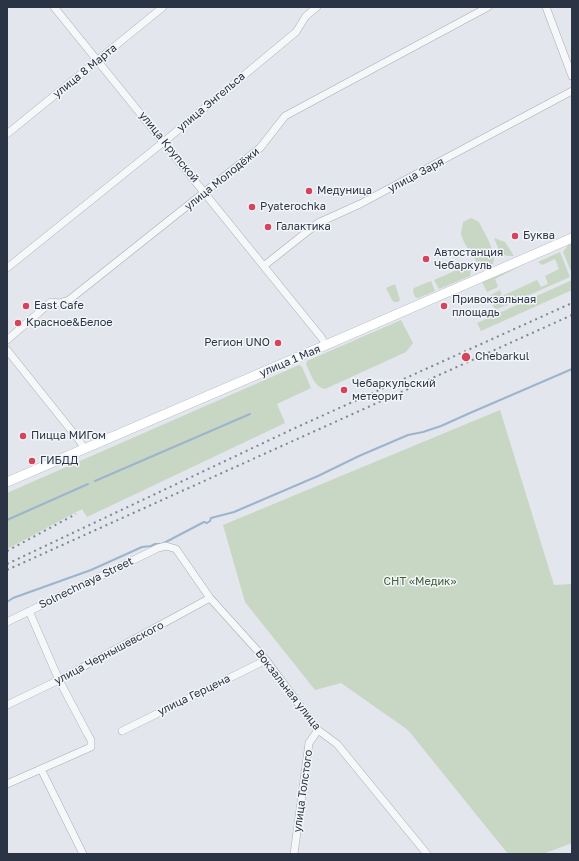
<!DOCTYPE html>
<html>
<head>
<meta charset="utf-8">
<style>
	body { margin:0 }
	#map { position:relative; width:579px; height:861px; overflow:hidden; background:#e3e6ec; font-family:"Golos Text",sans-serif }
	canvas { display:block }
	.frame { position:absolute; inset:0; border:8px solid #2a3445; pointer-events:none }
</style>
</head>
<body>
<div id="map">
<canvas width="579" height="861"></canvas>
<div class="frame"></div>
</div>
<script>
const ctx = document.querySelector('canvas').getContext('2d');
ctx.lineJoin = 'round';
function fillPath(path, color) { ctx.fillStyle = color; ctx.fill(path, 'evenodd'); }
function trace(path, color, width, dash) { ctx.strokeStyle = color; ctx.lineWidth = width; ctx.lineCap = dash ? 'butt' : 'round'; ctx.setLineDash(dash || []); ctx.stroke(path); }
function write(font, color, halo, rows, align = 'center') {
  ctx.font = font + ' "Golos Text",sans-serif'; ctx.lineWidth = 3; ctx.setLineDash([]); ctx.textBaseline = 'middle'; ctx.strokeStyle = halo; ctx.fillStyle = color; for (const [text, x, y, turn = 0] of rows) {
    ctx.save(); ctx.translate(x, y); ctx.rotate((+turn || 0) * Math.PI / 180); ctx.textAlign = isNaN(turn) ? turn : align; if (halo) ctx.strokeText(text, 0, 0); ctx.fillText(text, 0, 0); ctx.restore();
  }
}
const green = new Path2D(`
	M 471,218 L 479,222 C 483,231 502,260 490,267 C 487,269 485,269 481,268 C 476,259 461,242 461,232 C 462,228 463,225 463,222 Z
	M 494,238 L 505,242 L 514,256 C 500,257 499,250 494,238 Z
	M 572,243 L 572,274 L 563,252 L 569,244 Z
	M 560,252 L 570,277 L 495,310 L 489,296 L 500,290 L 502,296 L 537,280 L 541,287 L 548,284 L 545,276 L 559,269 L 555,259 L 542,265 L 538,262 Z
	M 466,266 L 469,267 L 471,270 L 470,276 L 439,289 L 434,280 Z
	M 519,267 L 495,279 L 498,287 L 487,292 L 482,282 Z
	M 572,280 L 572,290 L 481,331 L 477,323 Z
	M 431,281 L 435,291 L 418,298 L 415,297 L 413,291 L 414,288 Z
	M 395,284 L 400,300 L 398,302 L 394,302 L 392,300 L 386,288 Z
	M 401,320 L 413,343 L 406,352 L 325,389 C 314,387 311,374 306,364 L 307,361 Z
	M 299,365 L 302,367 L 311,388 L 277,404 L 285,423 L 87,517 L 82,509 L 7,549 L 7,493 Z
	M 500,410 L 554,585 L 572,584 L 572,843 L 543,854 L 508,854 L 408,730 L 341,683 L 315,690 L 245,602 L 223,525 Z`);
const stream = new Path2D(`
	M 95,481 L 250,414
	M 7,520 L 88,484
	M 7,602 L 13,598 L 91,570 L 142,547 L 151,546 L 155,544 L 162,544 L 204,522 L 207,523 L 210,521 L 211,518 L 234,512 L 318,476 L 359,456 L 408,435 L 423,432 L 441,426 L 470,413 L 572,369`);
const minor = new Path2D(`
	M 54,7 L 321,337 L 326,345
	M 546,7 L 572,76
	M 7,134 L 163,7
	M 265,265 L 318,223 L 360,204 L 572,91
	M 7,268 L 166,140 L 296,32 L 306,16 L 317,7
	M 7,340 L 51,302 L 59,303 L 69,300 L 260,148 L 285,116 L 488,7
	M 7,350 L 79,440 L 84,448
	M 7,622 L 158,548 L 166,546 L 176,549 L 210,598 L 266,660 L 318,730 L 337,744 L 427,854
	M 7,705 L 59,680 L 210,598
	M 122,731 L 266,660
	M 41,769 L 83,854
	M 7,784 L 91,747 L 91,740 L 87,733 L 59,680 L 29,611
	M 294,854 L 309,743 L 318,730`);
const major = new Path2D(`
	M 7,482 L 326,345 L 572,238`);
const rail = new Path2D(`
	M 7,551 L 76,514
	M 7,564 L 295,428 L 572,303
	M 7,570 L 572,315`);
const markers = [
	[309,191,4,"#d5445b"],
	[252,207,4,"#d5445b"],
	[268,227,4,"#d5445b"],
	[515,236,4,"#d5445b"],
	[426,259,4,"#d5445b"],
	[26,306,4,"#d5445b"],
	[444,306,4,"#d5445b"],
	[18,323,4,"#d5445b"],
	[278,343,4,"#d5445b"],
	[466,357,5,"#d5445b"],
	[344,390,4,"#d5445b"],
	[23,436,4,"#d5445b"],
	[32,461,4,"#d5445b"]
];
const streetNames = [
	["улица 8 Марта",85,71,-39],
	["улица Энгельса",211,102,-40],
	["улица Крупской",169,147,51],
	["улица Заря",416,175,-28],
	["улица Молодёжи",222,179,-39],
	["улица 1 Мая",290,361,-23],
	["Solnechnaya Street",86,583,-26],
	["улица Чернышевского",109,653,-28],
	["Вокзальная улица",288,690,52],
	["улица Герцена",194,695,-26],
	["улица Толстого",303,791,-82]
];
const poiNames = [
	["Медуница",317,191],
	["Pyaterochka",260,207],
	["Галактика",276,227],
	["Буква",523,236],
	["Автостанция",434,253],
	["Чебаркуль",434,266],
	["Привокзальная",452,300],
	["площадь",452,313],
	["East Cafe",34,306],
	["Красное&Белое",26,323],
	["Регион UNO",270,343,"right"],
	["Chebarkul",475,357],
	["Чебаркульский",352,384],
	["метеорит",352,397],
	["Пицца МИГом",31,436],
	["ГИБДД",40,461]
];
const parkNames = [
	["СНТ «Медик»",420,582]
];
fillPath(green, '#c8d6c4');
trace(stream, '#9db4cd', 2);
trace(minor, '#a8adb7', 8);
trace(major, '#a1abb8', 10);
trace(minor, '#f6f7f9', 7);
trace(major, '#fff', 9);
trace(rail, '#7b8696', 2, [2, 4]);
for (const [x, y, r, color] of markers) { const dot = new Path2D(); dot.arc(x, y, r, 0, 2 * Math.PI); ctx.fillStyle = color; ctx.fill(dot); trace(dot, '#f3f5f9', 1.5); }
write('11px', '#2a3445', '#f3f5f9', streetNames);
write('11px', '#2a3445', '#f3f5f9', poiNames, 'left');
write('11px', '#3f6136', '#f3f5f9', parkNames);
</script>
</body>
</html>
